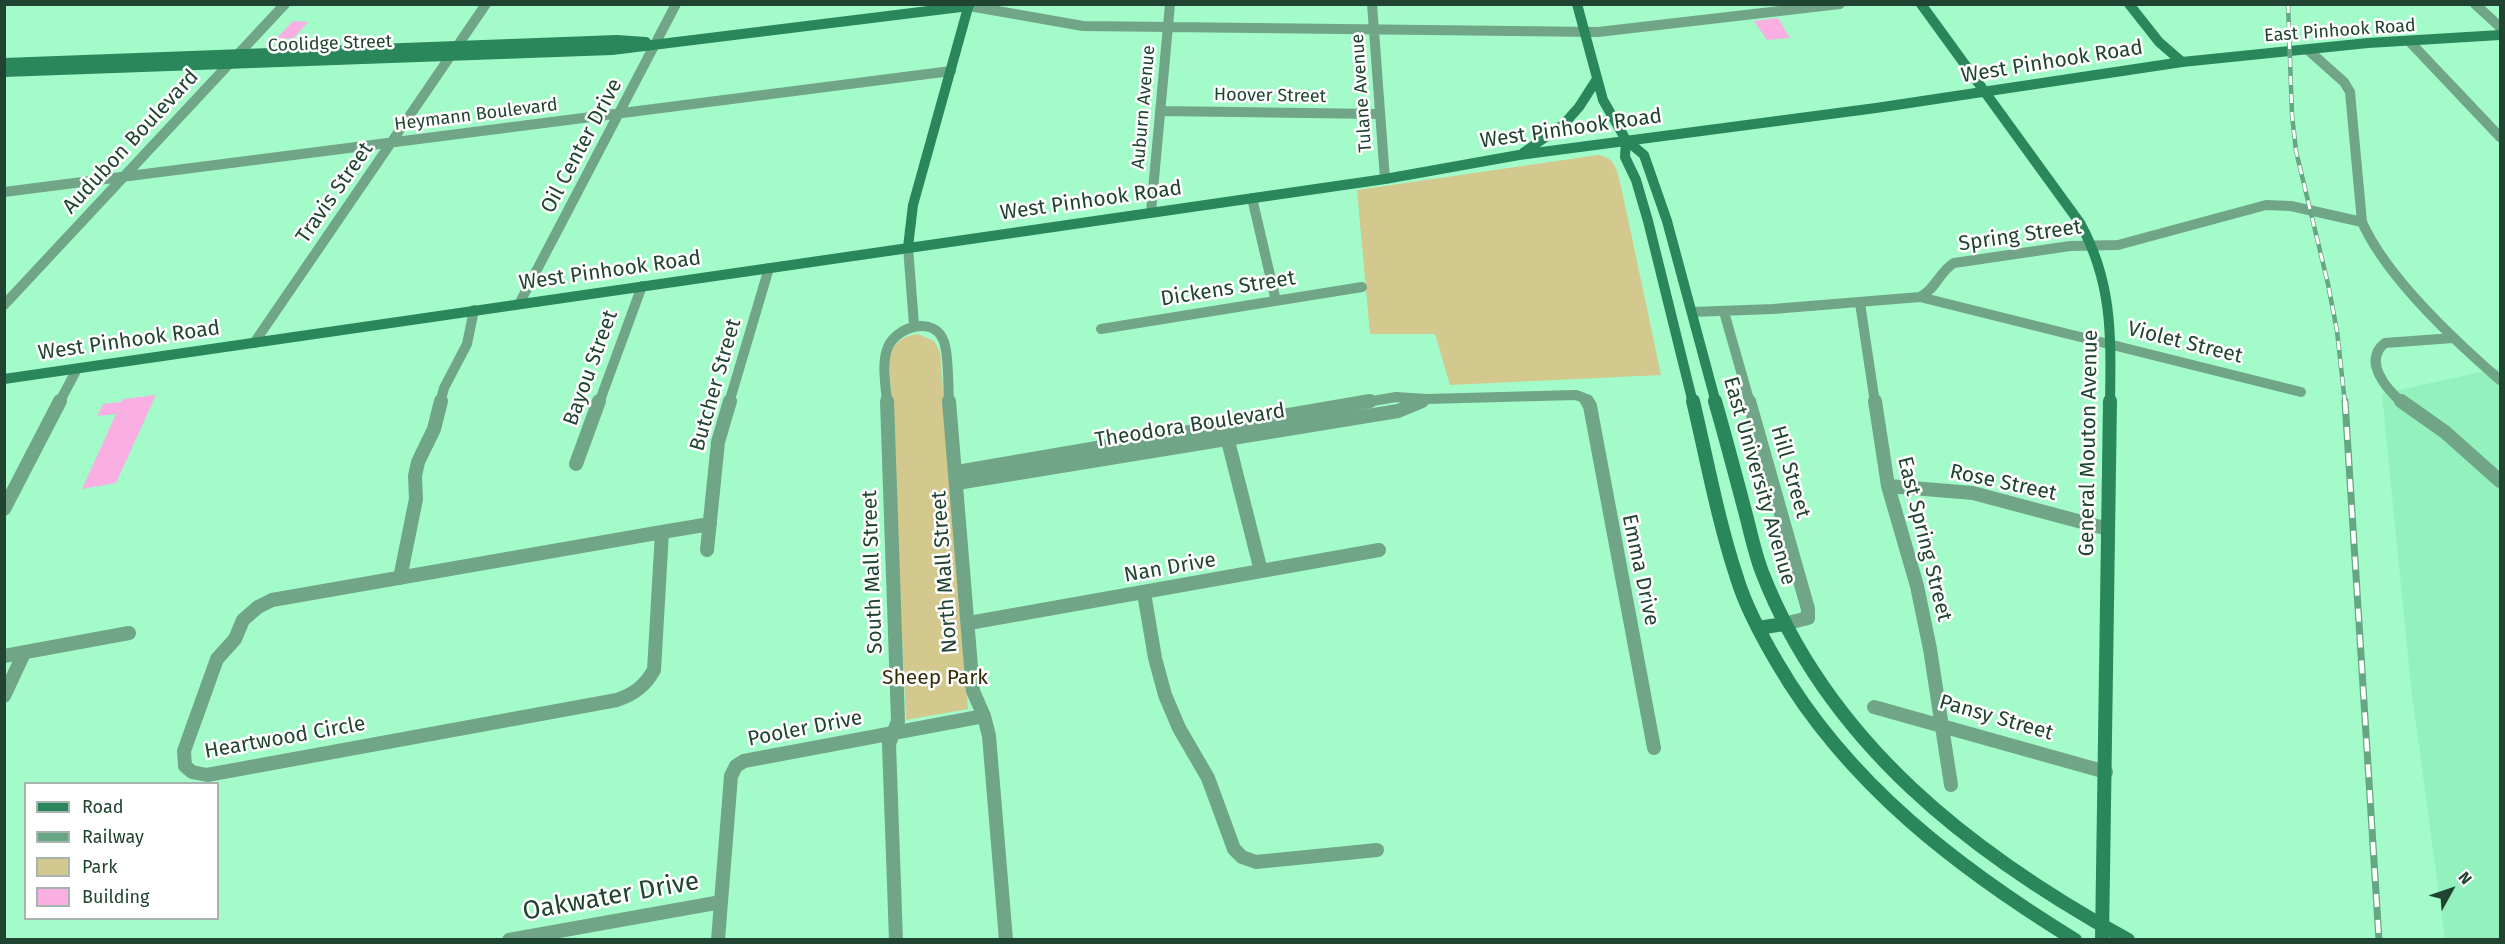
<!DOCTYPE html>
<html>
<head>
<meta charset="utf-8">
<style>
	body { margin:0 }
	#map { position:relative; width:2505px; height:944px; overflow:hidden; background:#a4fbca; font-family:"Fira Sans",sans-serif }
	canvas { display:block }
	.frame { position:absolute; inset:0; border:6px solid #204431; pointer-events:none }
	.legend { position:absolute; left:24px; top:782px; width:195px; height:138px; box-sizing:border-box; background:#fff; border:2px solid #a6b4ad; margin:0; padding:8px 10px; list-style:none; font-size:18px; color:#204431 }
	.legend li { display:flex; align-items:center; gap:12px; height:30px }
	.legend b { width:30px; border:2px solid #a6b4ad }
	.north { position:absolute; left:2421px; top:860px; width:60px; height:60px; -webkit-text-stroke:4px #fff; paint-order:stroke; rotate:50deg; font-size:16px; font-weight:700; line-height:24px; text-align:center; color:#204431 }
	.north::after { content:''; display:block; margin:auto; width:21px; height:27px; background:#204431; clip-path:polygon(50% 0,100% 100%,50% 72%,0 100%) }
</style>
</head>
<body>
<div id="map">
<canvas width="2505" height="944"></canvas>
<div class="frame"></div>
<ul class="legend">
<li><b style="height:8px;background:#2a875b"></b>Road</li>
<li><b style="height:8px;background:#67a683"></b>Railway</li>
<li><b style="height:16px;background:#d3c88e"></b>Park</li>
<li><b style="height:16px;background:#faafe3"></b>Building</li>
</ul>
<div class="north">N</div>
</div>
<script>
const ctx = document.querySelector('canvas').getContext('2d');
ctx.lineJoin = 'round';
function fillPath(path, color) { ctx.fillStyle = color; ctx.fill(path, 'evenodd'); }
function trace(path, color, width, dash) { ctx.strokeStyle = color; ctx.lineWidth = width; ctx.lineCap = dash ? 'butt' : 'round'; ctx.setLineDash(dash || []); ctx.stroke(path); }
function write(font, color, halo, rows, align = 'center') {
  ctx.font = font + ' "Fira Sans",sans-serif'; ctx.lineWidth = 5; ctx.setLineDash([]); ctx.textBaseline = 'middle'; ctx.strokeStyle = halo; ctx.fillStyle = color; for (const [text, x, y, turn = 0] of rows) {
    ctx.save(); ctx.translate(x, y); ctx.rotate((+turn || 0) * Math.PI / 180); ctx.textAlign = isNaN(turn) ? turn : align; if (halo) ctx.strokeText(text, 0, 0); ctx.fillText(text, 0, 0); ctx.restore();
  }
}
const built = new Path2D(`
	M 2498,368 L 2500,370 L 2500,939 L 2445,939 L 2411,687 L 2382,394 Z`);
const green = new Path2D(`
	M 1598,155 C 1616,157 1617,172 1621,186 L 1661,375 L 1450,385 L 1435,334 L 1370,334 L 1357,190 Z
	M 918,334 L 934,341 L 940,352 L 968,709 L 906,720 L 889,356 C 895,342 903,336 918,334 Z`);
const building = new Path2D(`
	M 1778,18 L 1790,38 L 1767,40 L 1754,21 Z
	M 293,21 L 308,22 L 293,39 L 277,38 Z
	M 156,395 L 116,483 L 82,489 L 116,414 L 97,416 L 103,404 L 121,402 L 123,399 Z`);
const streetFar1 = new Path2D(`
	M 1372,4 L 1385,179
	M 2475,4 L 2500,27
	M 969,6 L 1083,26 L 1598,32 L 1840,4
	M 2410,42 L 2500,137
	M 2308,50 L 2344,82 L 2350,92 L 2362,222 C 2386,276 2455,341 2500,380
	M 1161,111 L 1379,114
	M 4,192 L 951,71
	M 1252,198 L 1276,301
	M 1151,212 L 1170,4
	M 908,247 L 914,325
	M 1920,297 L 2301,392
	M 1860,303 L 1875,403
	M 519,304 L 676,4
	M 4,305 L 285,4
	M 1692,312 L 1773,309 L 1920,297 C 1936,289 1939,272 1954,263 L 2070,246 L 2118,245 L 2266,205 L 2291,206 L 2362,222
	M 1724,312 L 1750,403
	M 1101,329 L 1362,287
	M 254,343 L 486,4
	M 59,403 L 77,369
	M 440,403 L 444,388 L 467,344 L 474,310
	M 599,403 L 642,286
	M 729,403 L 769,268
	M 887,403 C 886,386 881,363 888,347 C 897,326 935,315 944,342 C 949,355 948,388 949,403
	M 1361,403 L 1396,397 L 1427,399 L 1576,395 L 1584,398 L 1588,403
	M 1418,403 L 1426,400
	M 2403,403 C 2387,390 2362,361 2385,343 L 2453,338`);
const street = new Path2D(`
	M 887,401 L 898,721 L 889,744 L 896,940
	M 949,401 L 973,691 L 984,716 L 989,736 L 1006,940
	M 1587,401 L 1590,406 L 1654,748
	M 1749,401 L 1808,609 L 1808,618 L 1784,624
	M 1875,401 L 1888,486 L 1917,586 L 1930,649 L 1951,785
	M 2401,401 L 2445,432 L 2500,481
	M 1226,433 L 1261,571
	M 576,464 L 599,401
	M 957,472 L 1370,401
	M 957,483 L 1398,411 L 1422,401
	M 1888,486 L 1973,493 L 2108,529
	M 4,509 L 60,401
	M 662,532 L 654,670 C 645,686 634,694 617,700 L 207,775 L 192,772 L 185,766 L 184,751 L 217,659 L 235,639 L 243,620 L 258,607 L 272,600 Z
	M 662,532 L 710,524
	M 707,550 L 718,442 L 730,401
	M 400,578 L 416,499 L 415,476 L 418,462 L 434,429 L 441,401
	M 1144,593 L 1155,658 L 1165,695 L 1179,728 L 1208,778 L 1234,849 L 1242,857 L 1256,862 L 1377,850
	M 969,623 L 1379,550
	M 4,656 L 129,633
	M 4,696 L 24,653
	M 1874,707 L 2106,772
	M 509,940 L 721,902
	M 718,940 L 731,776 L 736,766 L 744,761 L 984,716`);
const secondaryFar1 = new Path2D(`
	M 1577,4 L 1603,100 L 1626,140 L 1644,155 L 1667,221 L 1716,403
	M 1921,4 L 2080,223 C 2113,283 2111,337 2110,403
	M 2129,4 L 2159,42 L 2182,62
	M 4,63 L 617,40 L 646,42
	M 4,72 L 612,50 L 969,6
	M 1626,140 L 1625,157 L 1636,180 L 1648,221 L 1693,403
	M 1523,153 L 1564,124 L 1579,107 L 1597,79
	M 908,247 L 913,205 L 969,4
	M 4,379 L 1385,179 L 1519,155 L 1876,108 L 2182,62 L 2368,43 L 2500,35`);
const secondary = new Path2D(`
	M 1693,401 C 1707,460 1718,521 1737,578 C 1746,608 1762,637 1778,664 C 1848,784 1958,868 2075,940
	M 1715,401 C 1726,439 1736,477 1746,515 C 1751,534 1755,554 1762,572 C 1829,744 1972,854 2128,940
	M 1758,628 L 1784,624
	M 2102,940 L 2110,401`);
const railFar1 = new Path2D(`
	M 2288,4 L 2292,115 L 2296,151 L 2328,284 L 2337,331 L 2345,403`);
const rail = new Path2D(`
	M 2345,401 L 2379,940`);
const farStreetnames = [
	["East Pinhook Road",2340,31,-4],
	["Coolidge Street",330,44,-2],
	["Tulane Avenue",1362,93,-94],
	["Hoover Street",1270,96,1],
	["Auburn Avenue",1144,107,-85],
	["Heymann Boulevard",476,115,-7]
];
const streetNames = [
	["West Pinhook Road",2052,62,-9],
	["West Pinhook Road",1571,129,-8],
	["Audubon Boulevard",131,142,-47],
	["Oil Center Drive",582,146,-62],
	["Travis Street",335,193,-55],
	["West Pinhook Road",1091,201,-8],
	["Spring Street",2020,236,-8],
	["West Pinhook Road",610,271,-8],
	["Dickens Street",1228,289,-9],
	["West Pinhook Road",129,341,-8],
	["Violet Street",2185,343,14],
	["Bayou Street",591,368,-70],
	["Butcher Street",716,385,-74],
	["Theodora Boulevard",1190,426,-9],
	["General Mouton Avenue",2089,443,-89],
	["Hill Street",1790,472,74],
	["East University Avenue",1759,481,74],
	["Rose Street",2003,483,12],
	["East Spring Street",1924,539,76],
	["Nan Drive",1170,568,-10],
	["Emma Drive",1640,570,78],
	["South Mall Street",873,572,-92],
	["North Mall Street",945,572,-94],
	["Pansy Street",1996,718,16],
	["Pooler Drive",805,729,-11],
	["Heartwood Circle",285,738,-10]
];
const parkNames = [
	["Sheep Park",935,678]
];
const nearStreetnames = [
	["Oakwater Drive",611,897,-10]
];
fillPath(built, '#92f1bc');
fillPath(green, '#d3c88e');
fillPath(building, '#faafe3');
trace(streetFar1, '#70a687', 10);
trace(street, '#70a687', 14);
trace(secondaryFar1, '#2a875b', 10);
trace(secondary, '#2a875b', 14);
trace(railFar1, '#67a683', 4.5);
trace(rail, '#67a683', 7);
trace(railFar1, '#fff', 3, [9]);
trace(rail, '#fff', 4.5, [13]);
write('18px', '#204431', '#fff', farStreetnames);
write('21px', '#204431', '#fff', streetNames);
write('21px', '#322c07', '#fff', parkNames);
write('26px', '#204431', '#fff', nearStreetnames);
</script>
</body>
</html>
